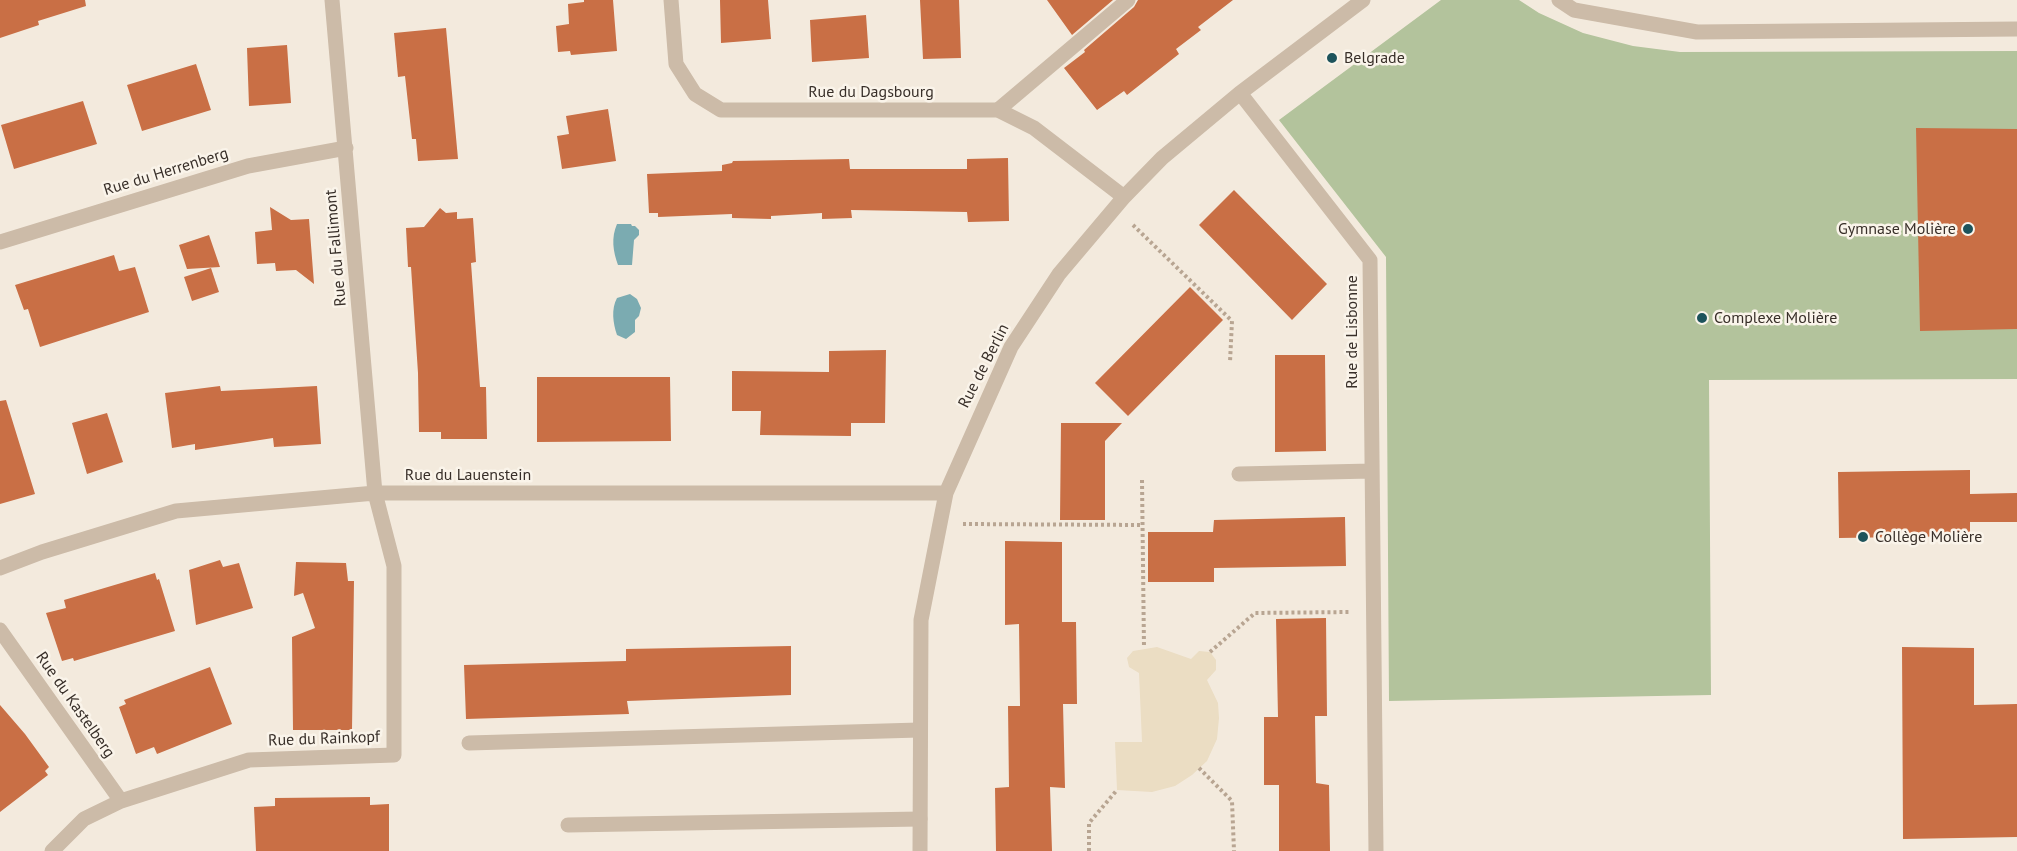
<!DOCTYPE html>
<html>
<head>
<meta charset="utf-8">
<style>
	body { margin:0 }
	canvas { display:block; background:#f3eadd }
</style>
</head>
<body>
<canvas width="2017" height="851"></canvas>
<script>
const ctx = document.querySelector('canvas').getContext('2d');
ctx.lineJoin = 'round';
function fillPath(path, color) { ctx.fillStyle = color; ctx.fill(path, 'evenodd'); }
function trace(path, color, width, dash) { ctx.strokeStyle = color; ctx.lineWidth = width; ctx.lineCap = dash ? 'butt' : 'round'; ctx.setLineDash(dash || []); ctx.stroke(path); }
function write(font, color, halo, rows, align = 'center') {
  ctx.font = font + ' "PT Sans",sans-serif'; ctx.lineWidth = 5; ctx.setLineDash([]); ctx.textBaseline = 'middle'; ctx.strokeStyle = halo; ctx.fillStyle = color; for (const [text, x, y, turn = 0] of rows) {
    ctx.save(); ctx.translate(x, y); ctx.rotate((+turn || 0) * Math.PI / 180); ctx.textAlign = isNaN(turn) ? turn : align; if (halo) ctx.strokeText(text, 0, 0); ctx.fillText(text, 0, 0); ctx.restore();
  }
}
const green = new Path2D(`
	M 1441,0 L 1519,0 L 1539,13 L 1583,33 L 1633,46 L 1680,52 L 2017,51 L 2017,379 L 1709,380 L 1711,695 L 1389,701 L 1386,257 L 1279,120 Z`);
const plaza = new Path2D(`
	M 1157,647 L 1191,659 L 1199,651 L 1210,652 L 1216,660 L 1216,670 L 1207,680 L 1218,703 L 1219,718 L 1217,739 L 1207,761 L 1192,775 L 1175,786 L 1152,792 L 1117,790 L 1115,742 L 1142,742 L 1139,673 L 1129,667 L 1127,658 L 1133,651 Z`);
const water = new Path2D(`
	M 617,224 L 631,224 L 632,226 L 635,226 L 639,230 L 639,235 L 634,240 L 632,265 L 618,265 C 613,251 611,238 617,224 Z
	M 630,294 L 637,299 L 641,308 L 639,316 L 635,320 L 635,332 L 626,339 L 617,335 C 613,323 611,309 617,298 Z`);
const building = new Path2D(`
	M 0,0 L 85,0 L 86,6 L 38,21 L 39,25 L 0,38 Z
	M 584,0 L 613,0 L 617,51 L 571,55 L 570,51 L 558,52 L 556,26 L 569,24 L 568,4 L 584,2 Z
	M 720,0 L 768,0 L 771,39 L 721,43 Z
	M 920,0 L 959,0 L 961,58 L 923,59 Z
	M 1047,0 L 1113,0 L 1072,35 Z
	M 1138,0 L 1233,0 L 1198,27 L 1201,30 L 1176,49 L 1179,54 L 1127,95 L 1124,91 L 1097,110 L 1064,68 L 1085,52 L 1084,50 L 1134,7 Z
	M 866,15 L 869,58 L 812,62 L 810,20 Z
	M 446,28 L 458,159 L 418,161 L 416,139 L 412,139 L 405,76 L 398,77 L 394,33 Z
	M 287,45 L 291,103 L 249,106 L 247,48 Z
	M 196,64 L 211,110 L 142,131 L 127,85 Z
	M 83,101 L 97,144 L 14,169 L 1,125 Z
	M 608,109 L 616,161 L 562,169 L 557,136 L 569,134 L 566,116 Z
	M 1916,128 L 2017,129 L 2017,329 L 1920,331 Z
	M 1008,158 L 1009,221 L 968,222 L 967,212 L 851,210 L 852,218 L 822,219 L 822,213 L 771,216 L 771,219 L 732,218 L 732,214 L 658,217 L 658,213 L 649,213 L 647,174 L 722,171 L 722,165 L 732,163 L 733,161 L 849,159 L 850,169 L 967,169 L 967,159 Z
	M 1234,190 L 1327,284 L 1292,320 L 1199,225 Z
	M 270,207 L 291,220 L 309,219 L 314,284 L 296,270 L 276,271 L 275,263 L 257,264 L 255,232 L 272,230 Z
	M 440,208 L 446,213 L 457,212 L 457,219 L 473,218 L 476,262 L 471,263 L 480,387 L 486,387 L 487,439 L 441,439 L 441,432 L 419,432 L 418,373 L 411,267 L 408,267 L 406,228 L 424,227 Z
	M 209,235 L 220,267 L 187,269 L 179,245 Z
	M 114,255 L 119,271 L 135,267 L 149,312 L 40,347 L 28,309 L 24,310 L 15,285 Z
	M 211,268 L 219,292 L 192,301 L 184,277 Z
	M 1190,287 L 1223,320 L 1128,416 L 1095,383 Z
	M 886,350 L 885,423 L 851,423 L 851,436 L 760,435 L 761,411 L 732,411 L 732,371 L 829,372 L 829,351 Z
	M 1275,355 L 1325,355 L 1326,451 L 1275,452 Z
	M 537,377 L 670,377 L 671,441 L 537,442 Z
	M 220,386 L 221,391 L 317,386 L 321,444 L 274,447 L 273,438 L 195,450 L 195,444 L 172,448 L 165,393 Z
	M 6,400 L 35,494 L 0,504 L 0,401 Z
	M 107,413 L 123,462 L 87,474 L 72,423 Z
	M 1061,423 L 1122,423 L 1105,441 L 1105,520 L 1060,520 Z
	M 1970,470 L 1970,494 L 2017,493 L 2017,522 L 1970,522 L 1970,536 L 1839,538 L 1838,472 Z
	M 1345,517 L 1346,566 L 1214,568 L 1214,582 L 1148,582 L 1148,532 L 1213,532 L 1214,520 Z
	M 1005,541 L 1062,542 L 1062,622 L 1076,622 L 1077,704 L 1063,704 L 1065,788 L 1050,787 L 1052,851 L 996,851 L 995,788 L 1009,787 L 1008,706 L 1020,706 L 1019,624 L 1005,625 Z
	M 220,560 L 223,567 L 239,563 L 253,608 L 196,625 L 189,570 Z
	M 296,562 L 346,563 L 348,581 L 354,581 L 352,730 L 293,730 L 292,637 L 315,628 L 303,593 L 294,596 Z
	M 155,573 L 157,580 L 159,579 L 175,631 L 74,661 L 73,658 L 62,661 L 46,613 L 66,608 L 64,600 Z
	M 1326,618 L 1327,716 L 1315,716 L 1316,783 L 1329,785 L 1330,851 L 1279,851 L 1279,785 L 1264,785 L 1264,717 L 1278,717 L 1276,619 Z
	M 791,646 L 791,695 L 627,701 L 629,714 L 466,719 L 464,665 L 626,661 L 626,649 Z
	M 1902,647 L 1974,648 L 1974,705 L 2017,704 L 2017,837 L 1903,839 Z
	M 210,667 L 232,724 L 157,754 L 154,747 L 136,754 L 119,707 L 126,704 L 124,700 Z
	M 0,705 L 25,734 L 49,767 L 45,771 L 48,775 L 0,812 Z
	M 370,797 L 370,805 L 389,804 L 389,851 L 256,851 L 254,807 L 275,806 L 275,798 Z`);
const path = new Path2D(`
	M 1133,225 L 1232,321 L 1230,362
	M 1142,480 L 1144,648
	M 963,524 L 1142,525
	M 1210,652 L 1255,613 L 1351,612
	M 1199,768 L 1232,801 L 1234,851
	M 1089,851 L 1089,823 L 1117,790`);
const service = new Path2D(`
	M 998,110 L 1128,0
	M 469,743 L 919,730
	M 568,825 L 920,819`);
const minor = new Path2D(`
	M 671,0 L 676,64 L 695,94 L 721,110 L 998,110 L 1034,128 L 1124,197
	M 1559,0 L 1574,10 L 1697,32 L 2017,29
	M 1240,93 L 1370,260 L 1376,851
	M 0,242 L 248,166 L 346,148
	M 1239,474 L 1371,471
	M 0,568 L 42,552 L 176,511 L 375,493 L 946,493
	M 0,630 L 121,801
	M 52,851 L 84,819 L 121,801 L 249,760 L 394,755 L 394,566 L 375,493 L 332,0
	M 920,851 L 921,620 L 946,493 L 1011,347 L 1059,274 L 1124,197 L 1162,158 L 1240,93 L 1363,0`);
const markers = [
	[1332,58,6,"#1d535b"],
	[1968,229,6,"#1d535b"],
	[1702,318,6,"#1d535b"],
	[1863,537,6,"#1d535b"]
];
const poiNames = [
	["Belgrade",1344,58],
	["Gymnase Molière",1956,229,"right"],
	["Complexe Molière",1714,318],
	["Collège Molière",1875,537]
];
const streetNames = [
	["Rue du Dagsbourg",871,92],
	["Rue du Herrenberg",166,172,-17],
	["Rue du Fallimont",336,248,-95],
	["Rue de Lisbonne",1352,332,-90],
	["Rue de Berlin",984,366,-63],
	["Rue du Lauenstein",468,475],
	["Rue du Kastelberg",75,705,55],
	["Rue du Rainkopf",324,739,-2]
];
fillPath(green, '#b3c39c');
fillPath(plaza, '#ebddc3');
fillPath(water, '#7babb1');
fillPath(building, '#c96f45');
trace(path, '#b8a592', 4, [3, 3]);
trace(service, '#ccbba8', 15);
trace(minor, '#ccbba8', 15);
for (const [x, y, r, color] of markers) { const dot = new Path2D(); dot.arc(x, y, r, 0, 2 * Math.PI); ctx.fillStyle = color; ctx.fill(dot); trace(dot, '#faf4ea', 2); }
write('16px', '#382f29', '#faf4ea', poiNames, 'left');
write('16px', '#382f29', '#faf4ea', streetNames);
</script>
</body>
</html>
